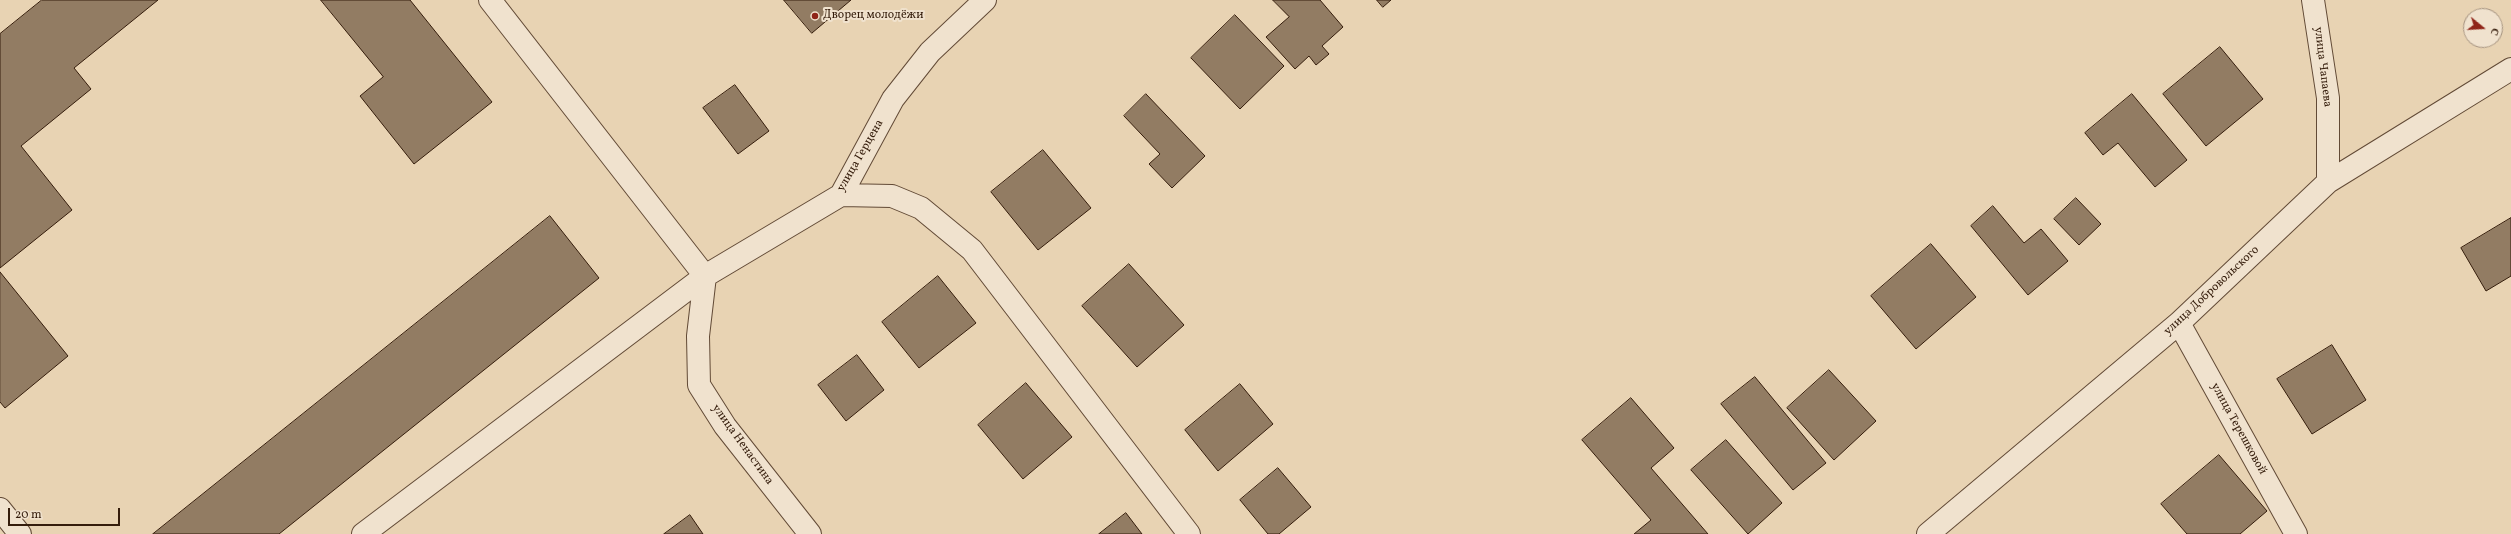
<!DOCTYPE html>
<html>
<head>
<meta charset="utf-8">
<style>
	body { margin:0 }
	#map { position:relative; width:2511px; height:534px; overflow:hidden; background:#e8d3b3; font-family:Vollkorn,serif }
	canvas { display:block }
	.north { position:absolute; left:2463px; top:8px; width:40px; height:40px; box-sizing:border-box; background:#f0e2ce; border:1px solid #a59380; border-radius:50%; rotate:108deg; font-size:11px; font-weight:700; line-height:16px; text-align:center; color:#351d0c }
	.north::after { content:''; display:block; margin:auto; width:14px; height:18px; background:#8f2418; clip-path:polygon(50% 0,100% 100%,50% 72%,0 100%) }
	.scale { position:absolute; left:8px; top:508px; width:112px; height:18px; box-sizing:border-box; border:2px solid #351d0c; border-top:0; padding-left:5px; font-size:12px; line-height:14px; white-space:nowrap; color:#351d0c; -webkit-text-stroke:3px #f0e2ce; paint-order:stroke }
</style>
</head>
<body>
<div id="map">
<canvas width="2511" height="534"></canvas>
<div class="north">С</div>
<div class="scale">20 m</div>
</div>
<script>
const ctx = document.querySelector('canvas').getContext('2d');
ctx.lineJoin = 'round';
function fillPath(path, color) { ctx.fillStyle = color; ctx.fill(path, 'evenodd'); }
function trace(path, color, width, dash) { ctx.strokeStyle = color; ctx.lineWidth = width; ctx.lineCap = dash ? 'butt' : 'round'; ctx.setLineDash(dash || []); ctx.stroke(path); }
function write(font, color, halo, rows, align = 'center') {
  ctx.font = font + ' Vollkorn,serif'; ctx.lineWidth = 4; ctx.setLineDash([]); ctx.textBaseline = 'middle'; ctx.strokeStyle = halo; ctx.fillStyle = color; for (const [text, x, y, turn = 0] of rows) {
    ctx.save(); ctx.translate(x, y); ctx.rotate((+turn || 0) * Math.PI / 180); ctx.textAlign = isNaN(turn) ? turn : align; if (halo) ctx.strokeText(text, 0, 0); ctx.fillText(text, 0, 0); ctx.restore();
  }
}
const building = new Path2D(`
	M 42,0 L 158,0 L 74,68 L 91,89 L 21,146 L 72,210 L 0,268 L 0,34 Z
	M 321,0 L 410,0 L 492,102 L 414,164 L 360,96 L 383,77 Z
	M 784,0 L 851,0 L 812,33 Z
	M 1273,0 L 1320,0 L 1343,27 L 1322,46 L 1329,54 L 1316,65 L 1309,56 L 1295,69 L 1266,37 L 1289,17 Z
	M 1377,0 L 1391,0 L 1383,7 Z
	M 1235,15 L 1284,66 L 1240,109 L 1191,58 Z
	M 2220,47 L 2263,99 L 2206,146 L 2163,94 Z
	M 735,85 L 769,131 L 738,154 L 703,108 Z
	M 1146,94 L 1205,156 L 1172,188 L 1149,164 L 1160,154 L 1124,116 Z
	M 2132,94 L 2187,160 L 2155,187 L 2118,143 L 2103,155 L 2085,133 Z
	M 1043,150 L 1091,208 L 1038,250 L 991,192 Z
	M 2076,198 L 2101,224 L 2079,245 L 2054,219 Z
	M 1993,206 L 2024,243 L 2041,229 L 2068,261 L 2028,295 L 1971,226 Z
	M 550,216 L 599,278 L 279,534 L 153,534 Z
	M 2511,218 L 2511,276 L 2486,291 L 2461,248 Z
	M 1931,244 L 1976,297 L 1916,349 L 1871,296 Z
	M 1129,264 L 1184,325 L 1137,367 L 1082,306 Z
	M 0,272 L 68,356 L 5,408 L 0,402 Z
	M 938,276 L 976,323 L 919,368 L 882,322 Z
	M 2332,345 L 2366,400 L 2312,434 L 2277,379 Z
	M 857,355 L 884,390 L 846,421 L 818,385 Z
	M 1829,370 L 1876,421 L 1834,460 L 1787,408 Z
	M 1755,377 L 1826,463 L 1793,490 L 1721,404 Z
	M 1026,383 L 1072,437 L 1023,479 L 978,425 Z
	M 1240,384 L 1273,424 L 1218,471 L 1185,430 Z
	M 1631,398 L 1674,448 L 1651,468 L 1708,534 L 1634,534 L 1651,520 L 1582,440 Z
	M 1726,440 L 1782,503 L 1748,534 L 1691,470 Z
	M 2219,455 L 2267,511 L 2240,534 L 2187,534 L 2161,504 Z
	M 1278,468 L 1311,507 L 1279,534 L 1268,534 L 1240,500 Z
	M 1126,513 L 1142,534 L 1099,534 Z
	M 690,515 L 703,534 L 664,534 Z`);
const minor = new Path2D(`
	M 490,0 L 705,276
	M 2313,0 L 2328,98 L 2328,182
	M 841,195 L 892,196 L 921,208 L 972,250 L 1189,534
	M 705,276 L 698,336 L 699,385 L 725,426 L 810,534
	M 2179,323 L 2296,534
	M 0,509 L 20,534
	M 363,534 L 705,276 L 841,195 L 893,99 L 930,52 L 985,0
	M 1928,534 L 2179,323 L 2328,182 L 2511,69`);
const markers = [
	[815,16,4,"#8f2418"]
];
const poiNames = [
	["Дворец молодёжи",823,16]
];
const streetNames = [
	["улица Чапаева",2322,67,83],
	["улица Герцена",861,156,-60],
	["улица Добровольского",2212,291,-43],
	["улица Терешковой",2238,429,61],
	["улица Ненастина",742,445,54]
];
fillPath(building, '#927c63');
trace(building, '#351d0c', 1);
trace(minor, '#624a36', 24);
trace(minor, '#f0e2ce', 22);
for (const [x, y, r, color] of markers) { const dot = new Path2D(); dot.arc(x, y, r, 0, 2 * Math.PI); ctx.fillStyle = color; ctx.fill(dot); trace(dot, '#f0e2ce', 1.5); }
write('12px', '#351d0c', '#f0e2ce', poiNames, 'left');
write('12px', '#351d0c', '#f0e2ce', streetNames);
</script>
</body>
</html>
